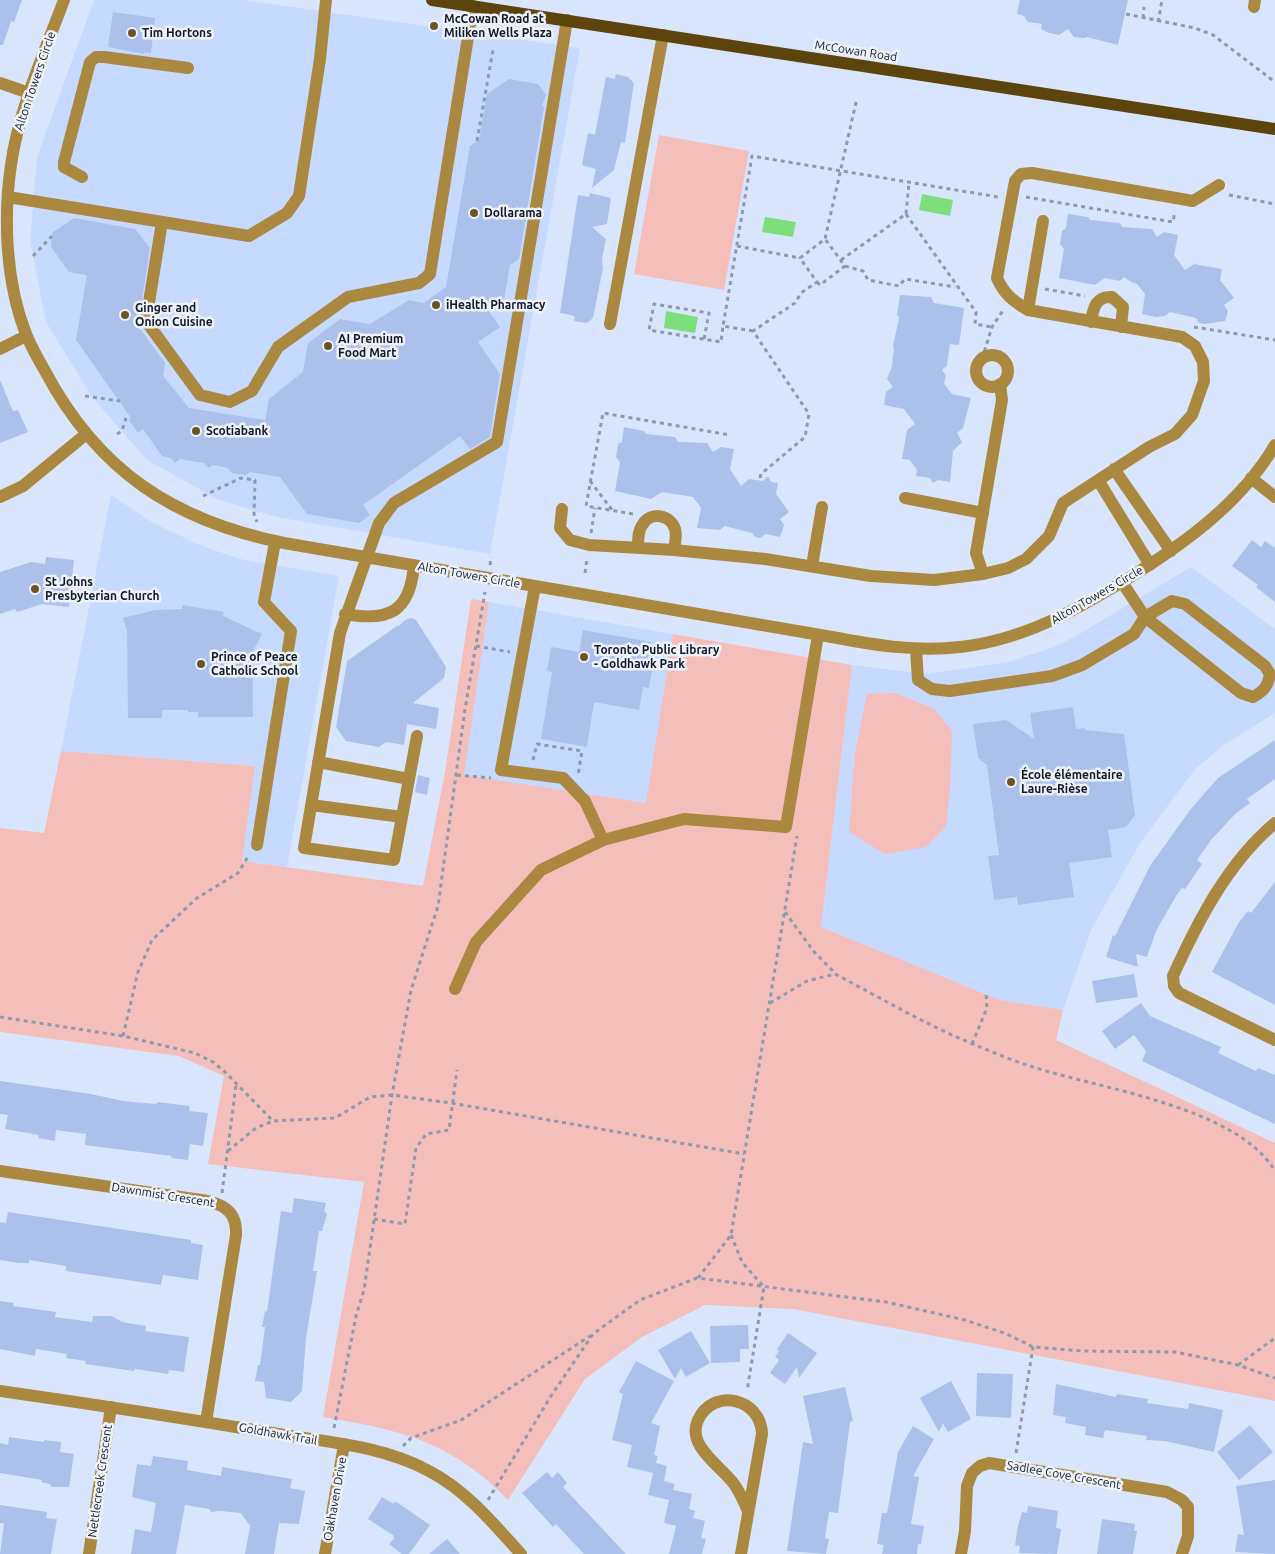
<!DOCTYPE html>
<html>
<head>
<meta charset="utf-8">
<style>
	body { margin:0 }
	canvas { display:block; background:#d9e5fd }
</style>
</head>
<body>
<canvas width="1275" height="1554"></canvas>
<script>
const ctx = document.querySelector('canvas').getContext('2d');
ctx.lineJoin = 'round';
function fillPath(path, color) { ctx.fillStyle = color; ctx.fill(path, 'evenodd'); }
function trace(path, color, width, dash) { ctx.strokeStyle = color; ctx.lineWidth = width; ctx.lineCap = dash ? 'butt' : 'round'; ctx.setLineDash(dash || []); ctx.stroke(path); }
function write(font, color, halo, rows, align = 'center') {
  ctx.font = font + ' Ubuntu,sans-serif'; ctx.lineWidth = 5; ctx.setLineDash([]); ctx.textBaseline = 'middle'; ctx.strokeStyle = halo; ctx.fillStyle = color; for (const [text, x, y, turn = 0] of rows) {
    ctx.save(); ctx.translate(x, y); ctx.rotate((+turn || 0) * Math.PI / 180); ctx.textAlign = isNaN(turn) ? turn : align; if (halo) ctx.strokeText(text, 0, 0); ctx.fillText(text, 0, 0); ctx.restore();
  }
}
const built = new Path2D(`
	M 94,0 L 243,0 L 580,48 L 490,554 L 277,517 L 219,500 L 147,460 L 92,397 L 46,322 L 30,242 L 37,157 Z
	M 111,495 L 153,523 L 202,546 L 240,559 L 339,576 L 287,867 L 241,861 L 255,766 L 61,751 Z
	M 1191,567 L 1275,629 L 1275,713 L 1224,745 L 1196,768 L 1140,843 L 1092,928 L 1063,1010 L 1000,1000 L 821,927 L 852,665 L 927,674 L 1008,662 L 1054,647 L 1076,636 Z
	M 489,602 L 673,634 L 646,803 L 463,775 Z`);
const green = new Path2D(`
	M 659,135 L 749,151 L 724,290 L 634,274 Z
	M 471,599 L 489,602 L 464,775 L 646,803 L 673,634 L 852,665 L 821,927 L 1000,1000 L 1063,1010 L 1056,1040 L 1275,1143 L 1275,1401 L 793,1309 L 705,1305 L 642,1337 L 585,1379 L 508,1500 C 451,1441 400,1430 323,1417 L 364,1182 L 208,1164 L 224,1076 L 179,1056 L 0,1032 L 0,828 L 44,833 L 61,751 L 255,766 L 242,861 L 423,886 L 445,772 Z
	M 895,693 L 933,708 L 952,731 L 950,789 L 946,826 L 926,847 L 885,854 L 849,832 L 855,752 L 867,694 Z`);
const water = new Path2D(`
	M 922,194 L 953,200 L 950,216 L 919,210 Z
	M 765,217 L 796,222 L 793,237 L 762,232 Z
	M 666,311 L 698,317 L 695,333 L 664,328 Z`);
const building = new Path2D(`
	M 0,0 L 22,0 L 14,22 L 11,21 L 3,45 L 0,45 Z
	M 1020,0 L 1128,0 L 1118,45 L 1087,37 L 1084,38 L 1074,37 L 1068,29 L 1059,35 L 1049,33 L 1041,29 L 1042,24 L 1028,22 L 1024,16 L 1017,14 Z
	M 113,12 L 155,18 L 151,53 L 144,52 L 144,54 L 108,47 Z
	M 616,74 L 628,77 L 634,83 L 625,143 L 621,142 L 614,170 L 592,188 L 596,169 L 582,165 L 588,133 L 595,135 L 606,77 L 615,79 Z
	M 509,79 L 538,84 L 546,95 L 542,105 L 544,107 L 519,259 L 510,265 L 504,299 L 488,310 L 500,327 L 478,342 L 500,374 L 490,437 L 470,449 L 460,436 L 363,505 L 370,515 L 359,523 L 307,514 L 280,477 L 250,472 L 246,475 L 232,473 L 228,468 L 213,465 L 208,468 L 204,463 L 180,459 L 175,463 L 171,458 L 162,456 L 143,429 L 138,433 L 129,420 L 131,418 L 76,340 L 87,275 L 69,272 L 51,247 L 52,233 L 74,218 L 135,229 L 150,248 L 138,326 L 165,363 L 163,376 L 189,408 L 265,420 L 269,399 L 303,372 L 308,343 L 340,319 L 370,324 L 409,300 L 424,303 L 446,287 L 470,146 L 479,140 L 487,94 Z
	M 590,193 L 611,198 L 607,224 L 592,227 L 606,239 L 602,259 L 603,268 L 593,318 L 587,323 L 574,321 L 575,317 L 571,315 L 560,313 L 578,195 L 589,197 Z
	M 1068,214 L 1088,217 L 1090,220 L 1120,223 L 1122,227 L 1152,229 L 1157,237 L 1164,232 L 1178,235 L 1174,255 L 1185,270 L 1194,264 L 1222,269 L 1220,280 L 1234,298 L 1224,305 L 1228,311 L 1225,321 L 1205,324 L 1199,323 L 1196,318 L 1170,312 L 1165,316 L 1156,317 L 1142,314 L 1145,294 L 1137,284 L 1131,282 L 1124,277 L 1120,281 L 1105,278 L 1095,285 L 1059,278 L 1064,249 L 1060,244 L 1062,231 L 1066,228 Z
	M 900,295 L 931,297 L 934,303 L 964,308 L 959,345 L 950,344 L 947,365 L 942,370 L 946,376 L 944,384 L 952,394 L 971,398 L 963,428 L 957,433 L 962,442 L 953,451 L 950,482 L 938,480 L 933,483 L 930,478 L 916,476 L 917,470 L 910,460 L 902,459 L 907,430 L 915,424 L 904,409 L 884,405 L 886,392 L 893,387 L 887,379 L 892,366 L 894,348 L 893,346 L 899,318 L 897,315 Z
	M 0,380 L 12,409 L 14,411 L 18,410 L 28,432 L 0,443 Z
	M 624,427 L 644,431 L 646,434 L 675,437 L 678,442 L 707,443 L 713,452 L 721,447 L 734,449 L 730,469 L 741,486 L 749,479 L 763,481 L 768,476 L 771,482 L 778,483 L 776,494 L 789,512 L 780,519 L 784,525 L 780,537 L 766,534 L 760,538 L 755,537 L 752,533 L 725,526 L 720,530 L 697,528 L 701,508 L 693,497 L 662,492 L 651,499 L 615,491 L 620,462 L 616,457 L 618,444 L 622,442 Z
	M 1252,540 L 1261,547 L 1265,541 L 1275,548 L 1275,602 L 1256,587 L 1258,585 L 1232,566 Z
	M 46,557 L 74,560 L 69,607 L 42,604 L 17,612 L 15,609 L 0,614 L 0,572 L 31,562 L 45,564 Z
	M 182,605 L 224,612 L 223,616 L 262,634 L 252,653 L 253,717 L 198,717 L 198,712 L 188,712 L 188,710 L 162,710 L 162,718 L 128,718 L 127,630 L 123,618 L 155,610 L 182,609 Z
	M 411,618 L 416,620 L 423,631 L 446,667 L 444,678 L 413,703 L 439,708 L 436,729 L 407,724 L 404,745 L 386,742 L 379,747 L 346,741 L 336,727 L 347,661 L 397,626 L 399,626 L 405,620 Z
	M 583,630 L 651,642 L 647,664 L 653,665 L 649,688 L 643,687 L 639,710 L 594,702 L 587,747 L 541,739 L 552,672 L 547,671 L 551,647 L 579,652 Z
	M 1073,707 L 1076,729 L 1085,728 L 1085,730 L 1124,734 L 1135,815 L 1126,827 L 1108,830 L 1112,857 L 1069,863 L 1074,897 L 1018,905 L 1017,897 L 994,900 L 988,856 L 999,855 L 987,765 L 978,758 L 973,724 L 1006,720 L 1034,739 L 1030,713 Z
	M 1275,740 L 1275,779 L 1247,799 L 1250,803 L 1236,813 L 1211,840 L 1197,860 L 1202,864 L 1185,889 L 1182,888 L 1176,896 L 1156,931 L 1147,957 L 1136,954 L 1138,967 L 1106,957 L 1113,935 L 1115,936 L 1150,866 L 1190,810 L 1218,778 Z
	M 418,775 L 430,778 L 427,795 L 415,792 Z
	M 1275,882 L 1275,1005 L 1212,972 L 1239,922 L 1248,911 L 1251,913 Z
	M 1134,974 L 1138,997 L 1096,1003 L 1092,981 Z
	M 1141,1003 L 1150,1016 L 1221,1047 L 1218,1053 L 1256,1071 L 1258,1068 L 1275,1075 L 1275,1124 L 1142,1061 L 1146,1051 L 1134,1035 L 1115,1049 L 1102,1031 Z
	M 0,1081 L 91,1094 L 123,1101 L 156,1104 L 158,1102 L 190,1106 L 189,1111 L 208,1113 L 203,1146 L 190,1144 L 188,1160 L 171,1158 L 172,1156 L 85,1145 L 86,1134 L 56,1130 L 55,1141 L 38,1138 L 39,1135 L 5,1129 L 8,1115 L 0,1114 Z
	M 294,1198 L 326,1203 L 324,1211 L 327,1214 L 322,1231 L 319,1231 L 313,1271 L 317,1271 L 306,1338 L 302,1391 L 291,1402 L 266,1398 L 264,1382 L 255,1381 L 258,1365 L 260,1365 L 265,1327 L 262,1327 L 265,1311 L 267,1312 L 281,1211 L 292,1213 Z
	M 8,1212 L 191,1240 L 191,1243 L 203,1245 L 198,1280 L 163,1275 L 161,1285 L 66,1271 L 66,1266 L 29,1260 L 29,1263 L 19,1263 L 0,1260 L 0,1222 L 6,1223 Z
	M 0,1301 L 14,1303 L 13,1306 L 56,1312 L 55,1317 L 92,1322 L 93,1316 L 112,1316 L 122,1322 L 146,1326 L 145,1331 L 189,1337 L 184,1372 L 169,1370 L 168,1374 L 135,1369 L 134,1371 L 85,1364 L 86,1361 L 66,1358 L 67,1354 L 36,1349 L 35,1356 L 0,1349 Z
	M 748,1325 L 749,1349 L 740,1349 L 740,1362 L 711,1363 L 710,1326 Z
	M 691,1331 L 710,1363 L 686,1377 L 681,1368 L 675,1379 L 658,1350 Z
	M 788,1333 L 817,1353 L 799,1378 L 797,1367 L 785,1384 L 770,1373 L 779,1360 L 775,1357 L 779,1351 L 777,1349 Z
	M 636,1361 L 674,1381 L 651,1423 L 660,1426 L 654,1455 L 658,1456 L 656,1463 L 667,1466 L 664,1481 L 675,1484 L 673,1490 L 692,1494 L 689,1509 L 695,1511 L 693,1518 L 705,1521 L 701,1538 L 706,1539 L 702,1554 L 669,1554 L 676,1526 L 664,1523 L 669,1500 L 648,1495 L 653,1473 L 627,1467 L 632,1445 L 612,1440 L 623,1394 L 619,1392 Z
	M 977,1373 L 1013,1374 L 1011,1418 L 976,1416 Z
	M 951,1381 L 971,1419 L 948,1432 L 943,1423 L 939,1432 L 920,1398 Z
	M 1056,1384 L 1116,1397 L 1117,1394 L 1148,1399 L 1147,1403 L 1188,1409 L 1189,1403 L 1223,1410 L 1214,1452 L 1165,1441 L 1146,1440 L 1147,1436 L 1105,1430 L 1103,1438 L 1085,1435 L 1086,1427 L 1065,1423 L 1066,1417 L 1053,1415 Z
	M 845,1387 L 853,1421 L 850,1422 L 838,1513 L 829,1512 L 825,1538 L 829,1539 L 826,1554 L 787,1551 L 803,1442 L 813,1444 L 803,1396 Z
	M 1250,1425 L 1273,1452 L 1239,1480 L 1217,1452 Z
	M 913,1426 L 934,1439 L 913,1476 L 919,1477 L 911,1524 L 924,1526 L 921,1544 L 918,1544 L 917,1554 L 882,1554 L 884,1545 L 877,1544 L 882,1513 L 887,1513 L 898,1452 Z
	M 9,1437 L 44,1442 L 44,1440 L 61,1442 L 60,1452 L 74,1454 L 69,1487 L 52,1487 L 50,1484 L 41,1482 L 42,1480 L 0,1473 L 0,1443 L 8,1445 Z
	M 153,1456 L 188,1461 L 187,1470 L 221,1476 L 222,1467 L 292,1479 L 290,1488 L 305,1491 L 299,1524 L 279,1523 L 274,1554 L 245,1554 L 250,1526 L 241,1513 L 220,1511 L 211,1512 L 209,1509 L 185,1505 L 176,1554 L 131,1554 L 135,1529 L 151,1532 L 156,1503 L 132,1497 L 137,1464 L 151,1466 Z
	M 547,1472 L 552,1478 L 558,1472 L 567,1483 L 563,1487 L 626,1554 L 584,1554 L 556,1524 L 553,1527 L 522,1493 Z
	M 1275,1480 L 1275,1554 L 1235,1552 L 1238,1534 L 1244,1535 L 1236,1486 Z
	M 382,1497 L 394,1504 L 395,1501 L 430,1525 L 409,1554 L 402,1554 L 389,1544 L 394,1538 L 393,1535 L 368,1519 Z
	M 0,1505 L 47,1512 L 46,1518 L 57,1519 L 51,1554 L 0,1554 L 4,1523 L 0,1523 Z
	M 1028,1506 L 1058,1511 L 1056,1528 L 1061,1529 L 1057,1554 L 1019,1553 L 1020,1546 L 1015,1545 L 1018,1526 L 1022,1512 L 1027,1513 Z
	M 1102,1519 L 1135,1524 L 1134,1531 L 1137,1531 L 1133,1554 L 1097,1554 Z
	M 447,1539 L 460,1554 L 429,1554 Z`);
const path = new Path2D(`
	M 1126,14 L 1195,28 L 1213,35 L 1275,82
	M 1143,18 L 1144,7
	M 1158,22 L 1162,0
	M 477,141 L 493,50
	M 1229,195 L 1275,204
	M 1026,197 L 1173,222 L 1175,211
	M 906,214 L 976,312 L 975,324 L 992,327
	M 737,246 L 800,258
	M 33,256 L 52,236
	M 841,260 L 906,214 L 909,183
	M 845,266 L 863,271 L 868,280 L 899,286 L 905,279 L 955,287
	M 817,282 L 820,285 L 845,266 L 825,239
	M 1045,289 L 1085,296
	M 1194,327 L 1275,340
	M 753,331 L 723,326 L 752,156 L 998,197
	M 704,339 L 709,313 L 654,304 L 649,330 L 721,342 L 723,326
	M 982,359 L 992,327 L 1004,309
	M 85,396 L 120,401
	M 117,434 L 122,431 L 126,418
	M 760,478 L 761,474 L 805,437 L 809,414 L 753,331 L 795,303 L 801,293 L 817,282 L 800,258 L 825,239 L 857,98
	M 590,481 L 613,511
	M 203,496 L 241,478 L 255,480 L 254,514 L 257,522
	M 633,514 L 586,506 L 603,413 L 730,435
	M 591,533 L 595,508
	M 490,565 L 491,557
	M 585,573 L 587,559
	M 476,646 L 510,652
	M 533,760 L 537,744 L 582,751 L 578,775
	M 457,775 L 491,778
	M 785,912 L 815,953 L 835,973
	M 770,1003 L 807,981 L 835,974 C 881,998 926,1025 973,1044 C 992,1052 1011,1060 1030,1066 C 1099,1089 1236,1106 1275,1171
	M 0,1017 L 123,1036 L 195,1053 L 213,1062 L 225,1072 L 273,1121 L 335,1118 L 370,1097 L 392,1095 L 451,1103 L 744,1154
	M 123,1036 L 138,972 L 152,940 L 197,898 L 238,873 L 249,855
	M 972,1044 L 987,1008 L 986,994
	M 228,1151 L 256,1128 L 273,1121
	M 222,1193 L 236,1085
	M 374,1219 L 405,1224 L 416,1148 L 426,1134 L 449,1130 L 457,1070
	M 731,1235 L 742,1262 L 764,1287 L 747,1391
	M 698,1278 L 731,1235 L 797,836
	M 1238,1365 L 1275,1338
	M 334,1428 L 356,1316 L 364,1290 L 392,1095 L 411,990 L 438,906 L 465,709 L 485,592
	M 403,1446 L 411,1438 L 461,1420 L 590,1336
	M 1016,1453 L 1033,1347
	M 488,1500 L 551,1396 L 593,1334 L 640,1300 L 697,1278 L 886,1302 L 965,1320 L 1007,1334 L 1033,1347 L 1083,1351 L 1175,1352 L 1238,1365 L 1275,1378`);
const minor = new Path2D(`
	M 64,0 C 44,54 19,108 11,165 C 3,219 6,283 26,334 C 31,346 38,359 45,371 C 98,471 174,521 284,543 L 832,637 C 874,645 916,652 960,647 C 1022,640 1075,611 1127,579 C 1184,544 1241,503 1275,445
	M 1254,7 L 1255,0
	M 0,83 L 29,93
	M 82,177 L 64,167 L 64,162 L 90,62 L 96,57 L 104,57 L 188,68
	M 8,197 L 249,236 L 287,213 L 299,196 L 320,59 L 326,0
	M 162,222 L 146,321 L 200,395 L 230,402 L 252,391 L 278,347 L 348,297 L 419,283 L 430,274 L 473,6
	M 1028,310 L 1043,221
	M 1091,322 C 1093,308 1096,296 1112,297 L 1123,307 L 1121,327
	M 610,324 L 663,35
	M 0,349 L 26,336
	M976 371a16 16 0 1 1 32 0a16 16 0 1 1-32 0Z
	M 1114,469 L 1171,551
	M 1251,478 L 1275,497
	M 1098,480 L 1150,565
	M 0,497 L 23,486 L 85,435
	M 905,498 L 983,513
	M 562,509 L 560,528 L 570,540 L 589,545 L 674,550 L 765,559 L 871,576 L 934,580 L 983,574 L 1008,568 L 1026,559 L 1049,536 L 1063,503 L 1149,447 L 1175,434 L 1192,415 L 1204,381 L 1203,362 L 1195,346 L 1182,337 L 1028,310 C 1013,301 1004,294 997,278 L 1015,181 L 1021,174 L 1032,173 L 1193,201 L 1219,185
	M 638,547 C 638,539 638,530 643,524 C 651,511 671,515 675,529 C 677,536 675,543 674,550
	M 812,566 L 822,507
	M 983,574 L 976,553 L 1002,400 L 1000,384
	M 535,586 L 501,770 L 563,778 L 585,801 L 603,840
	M 345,614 C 389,622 410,612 414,565
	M 916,649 L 918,680 L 932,689 L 950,691 L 1052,676 L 1082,665 L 1134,634 L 1145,617 L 1172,601 L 1185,604 L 1265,666 L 1270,674 C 1268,686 1264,691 1253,697 L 1241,693 L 1145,617 L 1122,582
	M 417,736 L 394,860 L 304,848 L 340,633 L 379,523 L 394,503 L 497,442 L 567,20
	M 318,762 L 409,779
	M 311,805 L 402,817
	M 1275,823 C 1228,862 1198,921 1173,976 L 1174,986 L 1179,993 L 1275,1040
	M 257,845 L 291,631 L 264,602 L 275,542
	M 455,989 L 476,942 L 541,870 L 603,840 L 684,819 L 786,827 L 818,635
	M 0,1171 L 208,1201 C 227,1206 237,1214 236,1235 L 206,1422
	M 0,1391 C 91,1404 182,1418 272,1433 C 325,1442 381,1445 429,1471 C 467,1491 493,1523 521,1554
	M 89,1554 L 111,1407
	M 325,1554 L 344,1445
	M 741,1554 L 762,1434 C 761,1398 713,1387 698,1420 C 686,1446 721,1466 734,1484 C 740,1492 744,1502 748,1511
	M 961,1554 L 965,1531 L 967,1486 L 972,1473 L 980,1466 L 989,1463 L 1167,1492 L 1182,1500 L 1188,1507 L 1188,1536 L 1182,1554`);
const major = new Path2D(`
	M 432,0 L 1275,129`);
const markers = [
	[434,26,5,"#6c5525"],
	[132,33,5,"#6c5525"],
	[474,213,5,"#6c5525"],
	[436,305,5,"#6c5525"],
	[125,315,5,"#6c5525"],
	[328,346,5,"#6c5525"],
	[196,431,5,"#6c5525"],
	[35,589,5,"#6c5525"],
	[584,657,5,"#6c5525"],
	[201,664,5,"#6c5525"],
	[1011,782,5,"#6c5525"]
];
const poiNames = [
	["McCowan Road at",444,19],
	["Miliken Wells Plaza",444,33],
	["Tim Hortons",142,33],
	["Dollarama",484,213],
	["iHealth Pharmacy",446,305],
	["Ginger and",135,308],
	["Onion Cuisine",135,322],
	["AI Premium",338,339],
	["Food Mart",338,353],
	["Scotiabank",206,431],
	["St Johns",45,582],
	["Presbyterian Church",45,596],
	["Toronto Public Library",594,650],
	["- Goldhawk Park",594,664],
	["Prince of Peace",211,657],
	["Catholic School",211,671],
	["École élémentaire",1021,775],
	["Laure-Rièse",1021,789]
];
const streetNames = [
	["McCowan Road",856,51,9],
	["Alton Towers Circle",35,81,-71],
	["Alton Towers Circle",469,575,10],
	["Alton Towers Circle",1097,595,-30],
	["Dawnmist Crescent",163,1195,9],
	["Goldhawk Trail",278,1434,10],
	["Sadlee Cove Crescent",1064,1475,10],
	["Nettlecreek Crescent",100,1481,-82],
	["Oakhaven Drive",335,1499,-80]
];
fillPath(built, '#c6d9fe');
fillPath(green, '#f4bfbb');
fillPath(water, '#7ddf7b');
fillPath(building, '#abc1ec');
trace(path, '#8f99ae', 3, [4, 4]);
trace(minor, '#ab883f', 12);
trace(major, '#5c440c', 12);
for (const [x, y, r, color] of markers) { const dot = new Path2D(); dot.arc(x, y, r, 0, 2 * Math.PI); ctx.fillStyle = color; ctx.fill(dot); trace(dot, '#eef2fa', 2); }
write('bold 12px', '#121927', '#eef2fa', poiNames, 'left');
write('12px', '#121927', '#eef2fa', streetNames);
</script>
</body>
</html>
